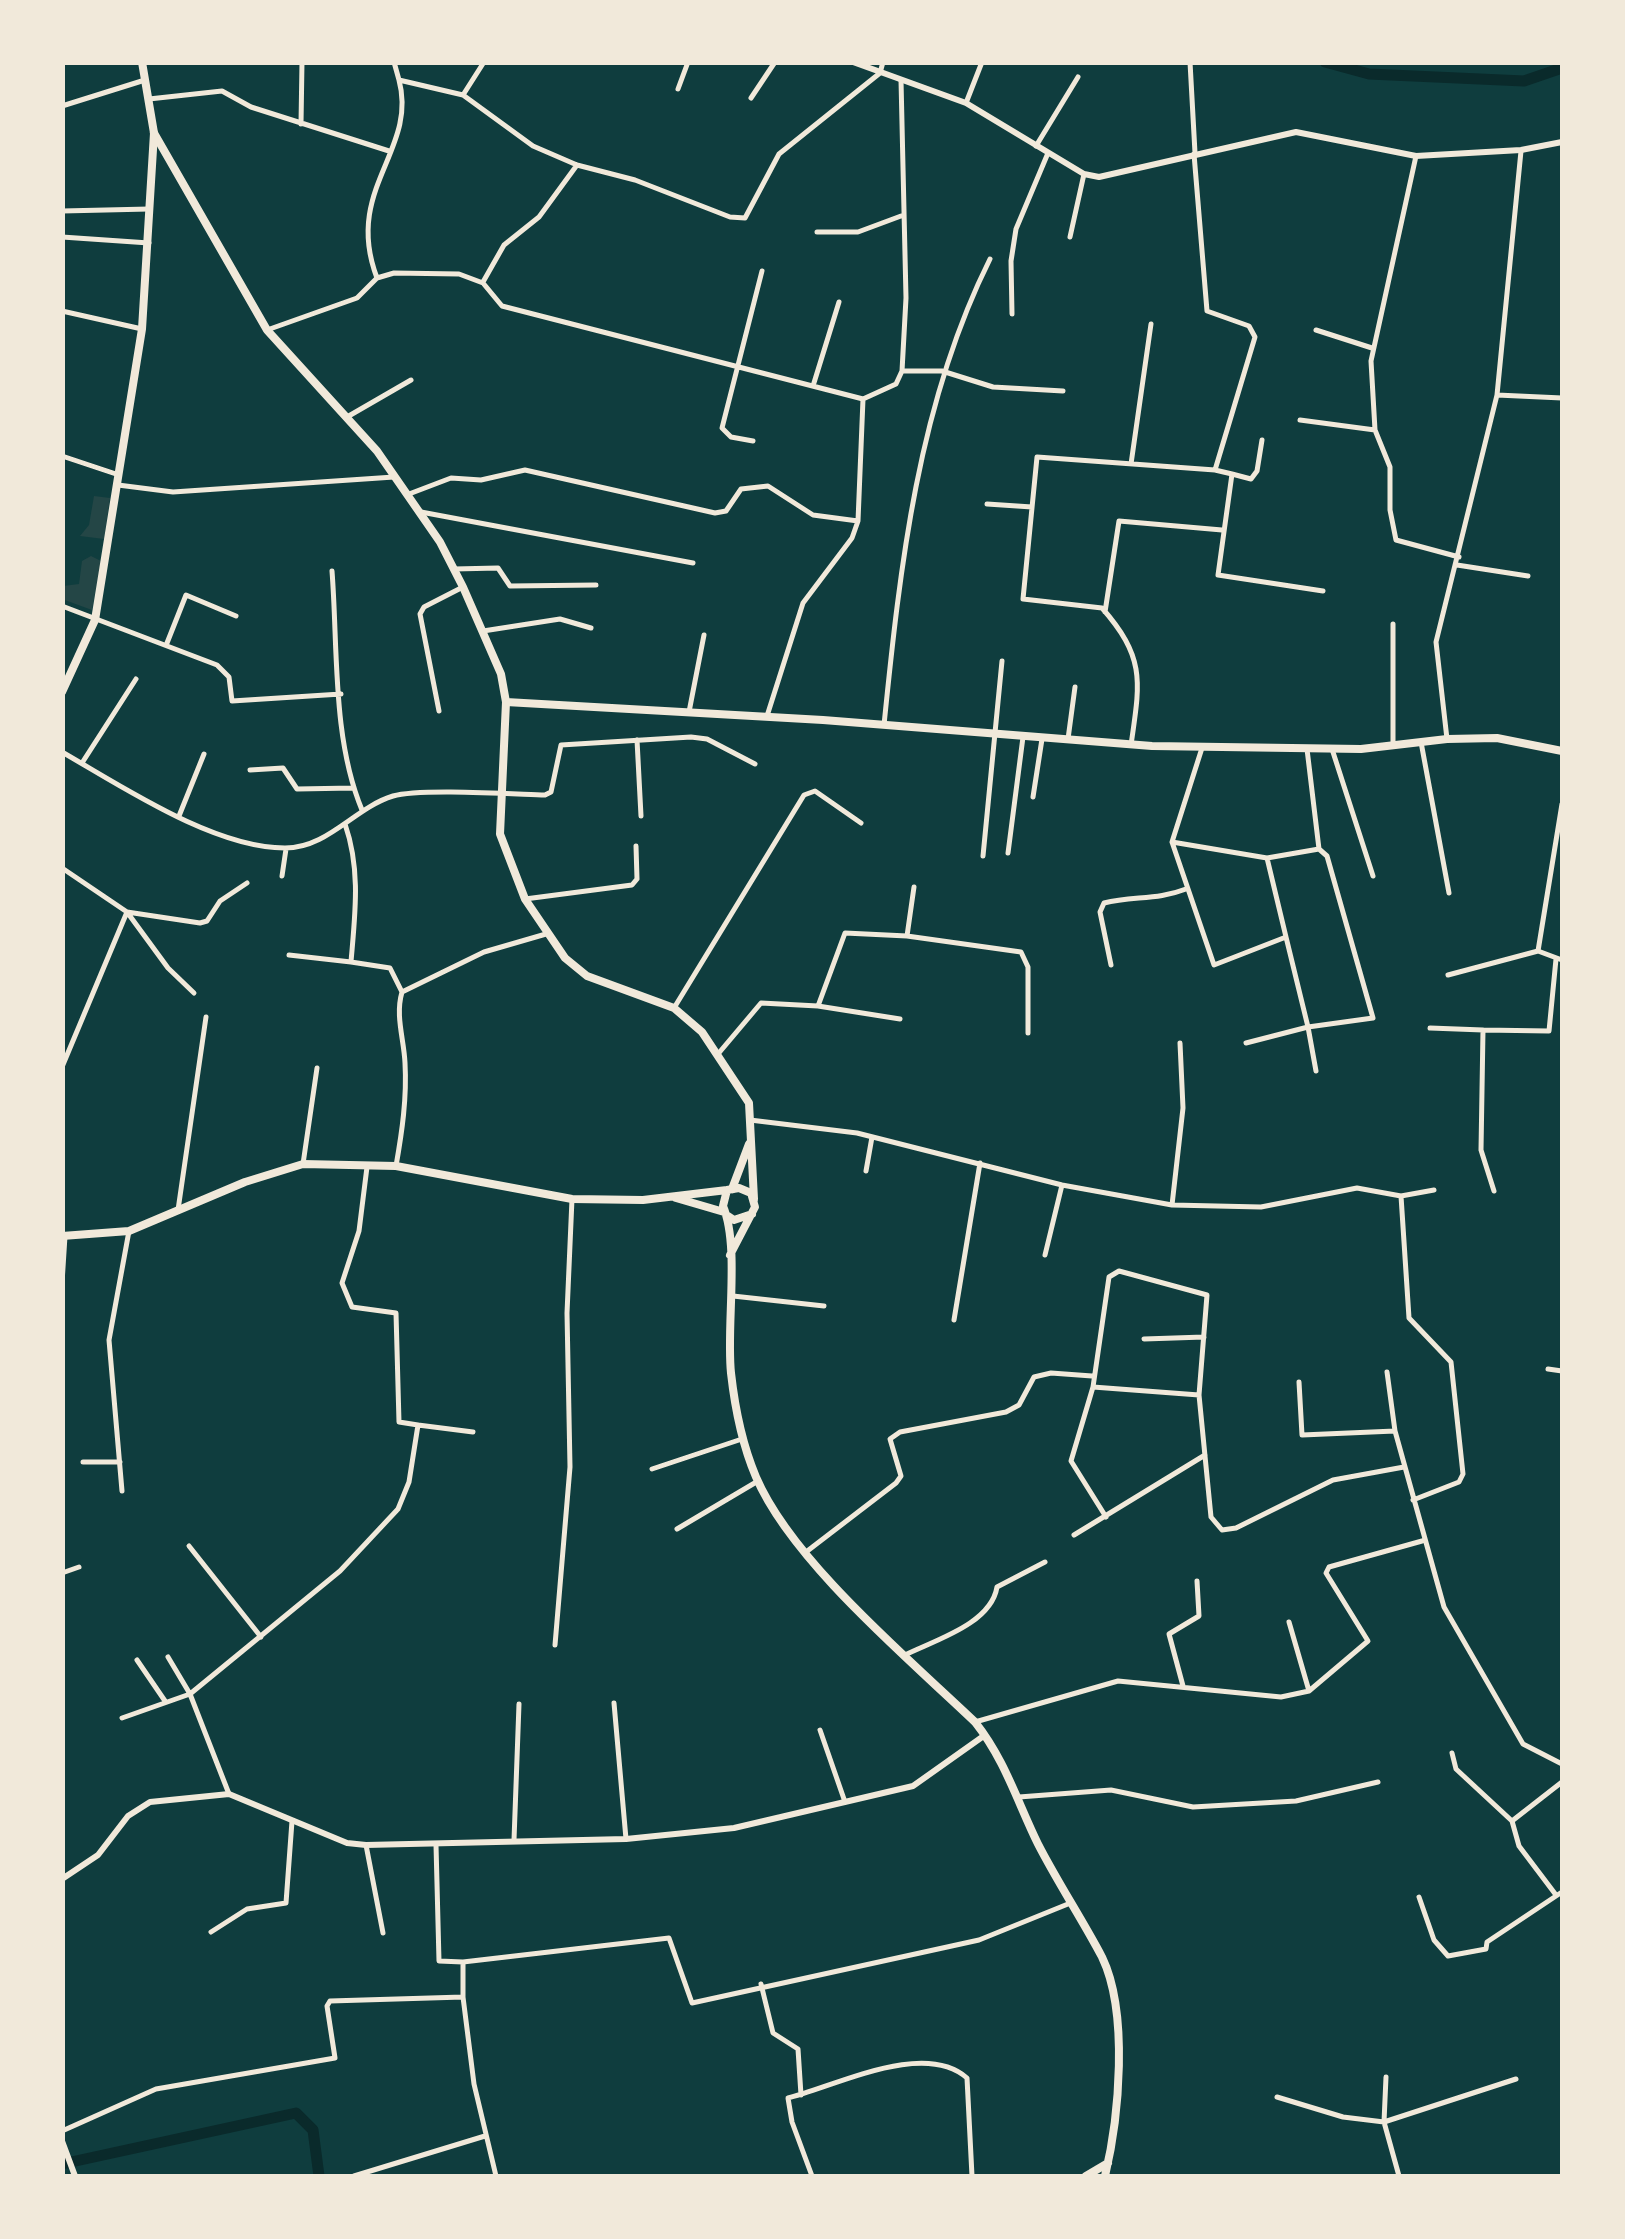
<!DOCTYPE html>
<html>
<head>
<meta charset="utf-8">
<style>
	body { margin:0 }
	#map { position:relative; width:1625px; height:2239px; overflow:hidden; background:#0f3d3e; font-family:"Archivo Narrow",sans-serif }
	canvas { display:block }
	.frame { position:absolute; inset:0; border:65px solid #f1e9da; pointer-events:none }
</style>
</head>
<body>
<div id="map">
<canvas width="1625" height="2239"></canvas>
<div class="frame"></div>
</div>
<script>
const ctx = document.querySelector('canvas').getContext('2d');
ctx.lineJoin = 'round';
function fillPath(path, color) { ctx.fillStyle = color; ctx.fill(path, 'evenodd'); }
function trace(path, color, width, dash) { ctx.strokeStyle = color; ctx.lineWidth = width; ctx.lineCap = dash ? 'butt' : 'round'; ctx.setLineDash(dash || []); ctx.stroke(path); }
const green = new Path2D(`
	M 94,496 L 110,498 L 104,539 L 80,536 L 89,525 Z
	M 91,556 L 101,561 L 92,610 L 62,599 L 63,586 L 79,584 L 82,561 Z`);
const canal = new Path2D(`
	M 1325,62 L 1369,74 L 1524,81 L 1562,68
	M 62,2164 L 296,2113 L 313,2130 L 319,2176`);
const minor = new Path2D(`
	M 394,62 L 399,80 L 463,95 L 533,146 L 577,165 L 635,180 L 730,217 L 745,218 L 779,154 L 880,73 L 883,62
	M 1190,62 L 1195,153
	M 678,89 L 688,62
	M 463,95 L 484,62
	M 751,98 L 775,62
	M 149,99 L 222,91 L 251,107 L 389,151
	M 966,103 L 982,62
	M 62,106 L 145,80
	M 301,124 L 302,62
	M 1036,146 L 1078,77
	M 1194,154 L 1207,311 L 1249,326 L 1255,337 L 1215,470 L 1232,474 L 1218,575 L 1323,591
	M 1416,156 L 1371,361 L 1375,430 L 1390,467 L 1390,510 L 1396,540 L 1459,557
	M 62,211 L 149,209
	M 817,232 L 858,232 L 901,216
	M 62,237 L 149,243
	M 1070,237 L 1084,174
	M 377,278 C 343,189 418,151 399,80
	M 483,282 L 504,245 L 539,217 L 577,165
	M 62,311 L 142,329
	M 1012,314 L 1011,261 L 1016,229 L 1048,153
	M 267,330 L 357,298 L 377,278 L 394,273 L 459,274 L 483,283 L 502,306 L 863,399
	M 1316,330 L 1372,348
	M 902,371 L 942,371 L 993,387 L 1063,391
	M 813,386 L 839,302
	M 1497,395 L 1562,398
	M 347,417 L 411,380
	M 1300,420 L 1375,430
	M 753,441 L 731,437 L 722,428 L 762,271
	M 62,456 L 119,475
	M 1131,464 L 1151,324
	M 1232,474 L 1251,479 L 1257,471 L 1262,440
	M 118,485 L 173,492 L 394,477
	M 409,494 L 451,478 L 481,480 L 525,470 L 715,513 L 726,511 L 741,489 L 768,486 L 813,515 L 858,521
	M 987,504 L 1032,507
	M 421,512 L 693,563
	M 1457,565 L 1528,576
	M 454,569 L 498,568 L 510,586 L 596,585
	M 332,571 C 338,648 332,738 362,810
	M 62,606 L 217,665 L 229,677 L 232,701 L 341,694
	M 1105,612 L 1119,521 L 1222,530
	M 483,631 L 560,619 L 591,628
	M 167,643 L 186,595 L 236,616
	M 439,711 L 420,614 L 424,607 L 463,587
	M 689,712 L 704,635
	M 767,716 L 803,603 L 852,538 L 858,521 L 863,399 L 896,384 L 902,371 L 906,298 L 901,80
	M 884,725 C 900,567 918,403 990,259
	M 1068,739 L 1075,687
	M 1447,739 L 1436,642 L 1497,395 L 1521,151
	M 637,740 L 641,816
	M 1421,742 L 1449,893
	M 1131,745 C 1140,682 1146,658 1102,608 L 1023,599 L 1037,457 L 1215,470
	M 1393,745 L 1393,624
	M 1202,748 L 1172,842 L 1214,965 L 1286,937 L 1267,858 L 1319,849 L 1327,856 L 1373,1018 L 1308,1027 L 1286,937
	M 1307,749 L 1319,849
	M 1332,749 L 1373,876
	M 62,752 C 123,787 214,848 285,848 C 328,848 354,808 393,796 C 419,788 513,794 545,795 L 551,792 L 561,745 L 691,737 L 707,739 L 755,764
	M 82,763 L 136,679
	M 250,770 L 283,768 L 297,789 L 353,788
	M 1033,797 L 1042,739
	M 179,816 L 204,754
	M 345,824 C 361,870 355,914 351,962 L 390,968 L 402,992
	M 1172,842 L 1267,858
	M 1008,853 L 1023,737
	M 983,856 L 1002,661
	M 62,868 L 127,912 L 200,923 L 207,921 L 220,901 L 247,883
	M 282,876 L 286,849
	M 525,899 L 632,885 L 637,879 L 636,846
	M 127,912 L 168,968 L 194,993
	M 907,936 L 1021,952 L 1028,967 L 1028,1033
	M 1538,951 L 1562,804
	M 289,955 L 351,962
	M 1111,965 L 1100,912 L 1104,903 C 1133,896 1158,900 1186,889
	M 1448,975 L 1538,951 L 1562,960
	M 818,1006 L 900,1019
	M 674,1008 L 804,795 L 815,791 L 861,823
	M 1430,1028 L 1483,1030
	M 1246,1043 L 1308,1027 L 1316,1071
	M 718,1054 L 761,1003 L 818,1006 L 845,933 L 907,936 L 914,887
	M 62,1067 L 127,912
	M 750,1120 L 857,1133 L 1062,1185 L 1172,1205 L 1261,1207 L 1357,1188 L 1401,1196 L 1434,1190
	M 303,1164 L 317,1068
	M 396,1166 C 402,1132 407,1098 405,1063 C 404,1039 395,1016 402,992 L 484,952 L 546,934
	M 866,1171 L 872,1137
	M 1494,1191 L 1481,1150 L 1483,1030 L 1549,1031 L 1556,959
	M 1401,1196 L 1409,1318 L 1451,1362 L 1463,1474 L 1459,1482 L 1413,1500
	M 1172,1205 L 1183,1108 L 1180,1043
	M 178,1210 L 206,1017
	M 1045,1255 L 1062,1185
	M 62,1283 L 65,1236
	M 733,1296 L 824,1306
	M 954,1320 L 980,1163
	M 1144,1339 L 1204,1337
	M 1548,1369 L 1562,1371
	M 1387,1372 L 1395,1431 L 1444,1607 L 1523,1744 L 1562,1764
	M 1299,1382 L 1302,1435 L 1395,1431
	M 1093,1387 L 1199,1395
	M 418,1425 L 473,1432
	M 83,1462 L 120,1462
	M 652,1469 L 742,1439
	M 122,1491 L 109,1340 L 129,1231
	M 1106,1517 L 1071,1461 L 1093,1387 L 1109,1277 L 1119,1271 L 1207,1295 L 1199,1395 L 1211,1517 L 1222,1530 L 1236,1528 L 1333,1480 L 1404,1467
	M 677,1529 L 758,1481
	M 1074,1535 L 1205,1455
	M 189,1546 L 261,1637
	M 806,1552 L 896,1483 L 901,1476 L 890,1439 L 900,1432 L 1006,1412 L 1019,1405 L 1034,1377 L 1051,1373 L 1092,1376
	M 62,1573 L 79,1567
	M 1289,1622 L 1309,1691
	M 555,1645 L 570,1467 L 567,1313 L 572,1199
	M 905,1655 C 935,1640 991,1624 997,1587 L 1045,1562
	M 137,1660 L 165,1701
	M 1183,1686 L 1169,1634 L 1199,1616 L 1197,1581
	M 614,1703 L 626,1839
	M 122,1718 L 190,1694 L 168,1657
	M 975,1722 L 1118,1681 L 1281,1697 L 1309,1691 L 1368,1641 L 1326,1573 L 1329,1567 L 1422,1541
	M 820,1730 L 845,1802
	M 1452,1753 L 1456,1769 L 1512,1821
	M 229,1794 L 190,1694 L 340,1571 L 398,1509 L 409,1482 L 418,1425 L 399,1422 L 396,1313 L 352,1307 L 342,1283 L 359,1231 L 367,1167
	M 1019,1797 L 1111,1790 L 1193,1807 L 1296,1801 L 1378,1782
	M 514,1840 L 519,1704
	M 366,1845 L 383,1933
	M 436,1845 L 439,1961 L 463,1962 L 669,1938 L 692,2003 L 979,1940 L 1068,1904
	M 1556,1895 L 1519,1846 L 1512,1821 L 1562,1782
	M 1419,1897 L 1434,1940 L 1448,1956 L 1486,1949 L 1487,1942 L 1562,1892
	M 211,1932 L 247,1909 L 286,1903 L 292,1821
	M 761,1984 L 773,2033 L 798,2049 L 801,2095
	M 463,1997 L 463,1962
	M 1277,2097 L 1343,2117 L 1384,2122 L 1386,2077
	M 62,2131 L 156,2089 L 335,2058 L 327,2006 L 330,2001 L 463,1997 L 474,2084 L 496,2176
	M 354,2176 L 485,2136
	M 812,2176 L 792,2122 L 788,2098 C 836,2086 924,2040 967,2078 L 972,2176
	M 1399,2176 L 1384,2122 L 1516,2079`);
const tertiary = new Path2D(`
	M 853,62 L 966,103 L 1084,174 L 1099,177 L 1296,132 L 1416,156 L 1521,150 L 1562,142
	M 62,1879 L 98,1855 L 128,1816 L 150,1802 L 229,1794 L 347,1843 L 366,1845 L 626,1839 L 734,1828 L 913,1786 L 985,1735
	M 62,2141 L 75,2176`);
const secondary = new Path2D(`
	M 154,133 L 267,330 L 377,451 L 440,542 L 463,587 L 501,674 L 506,702 L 500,834 L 525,899 L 565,958 L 587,976 L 674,1008 L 702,1032 L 749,1103 L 754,1199
	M 506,702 L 823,720 L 1152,746 L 1361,749 L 1447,739 L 1497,738 L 1562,751
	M 732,1189 L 749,1144`);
const primary = new Path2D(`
	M 62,692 L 95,620 L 142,329 L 154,133 L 142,62
	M 676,1198 L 724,1212
	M 728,1216 L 734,1220 L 752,1214
	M 62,1236 L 129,1231 L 245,1182 L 303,1164 L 396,1166 L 572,1199 L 643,1200 L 727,1190
	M 730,1255 L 755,1207 L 751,1193 L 739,1188 L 727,1190 L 723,1206 C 740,1247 726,1325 731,1373 C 735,1409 742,1444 756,1477 C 792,1561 908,1658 975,1722 C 1005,1760 1017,1801 1038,1844 C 1058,1883 1082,1919 1102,1957 C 1129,2013 1119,2118 1105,2176
	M 1086,2176 L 1108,2163`);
fillPath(green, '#244646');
trace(canal, '#0a2a2b', 11);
trace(minor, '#f1e9da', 5);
trace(tertiary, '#f1e9da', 6);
trace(secondary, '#f1e9da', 8);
trace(primary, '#f1e9da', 8);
</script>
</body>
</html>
